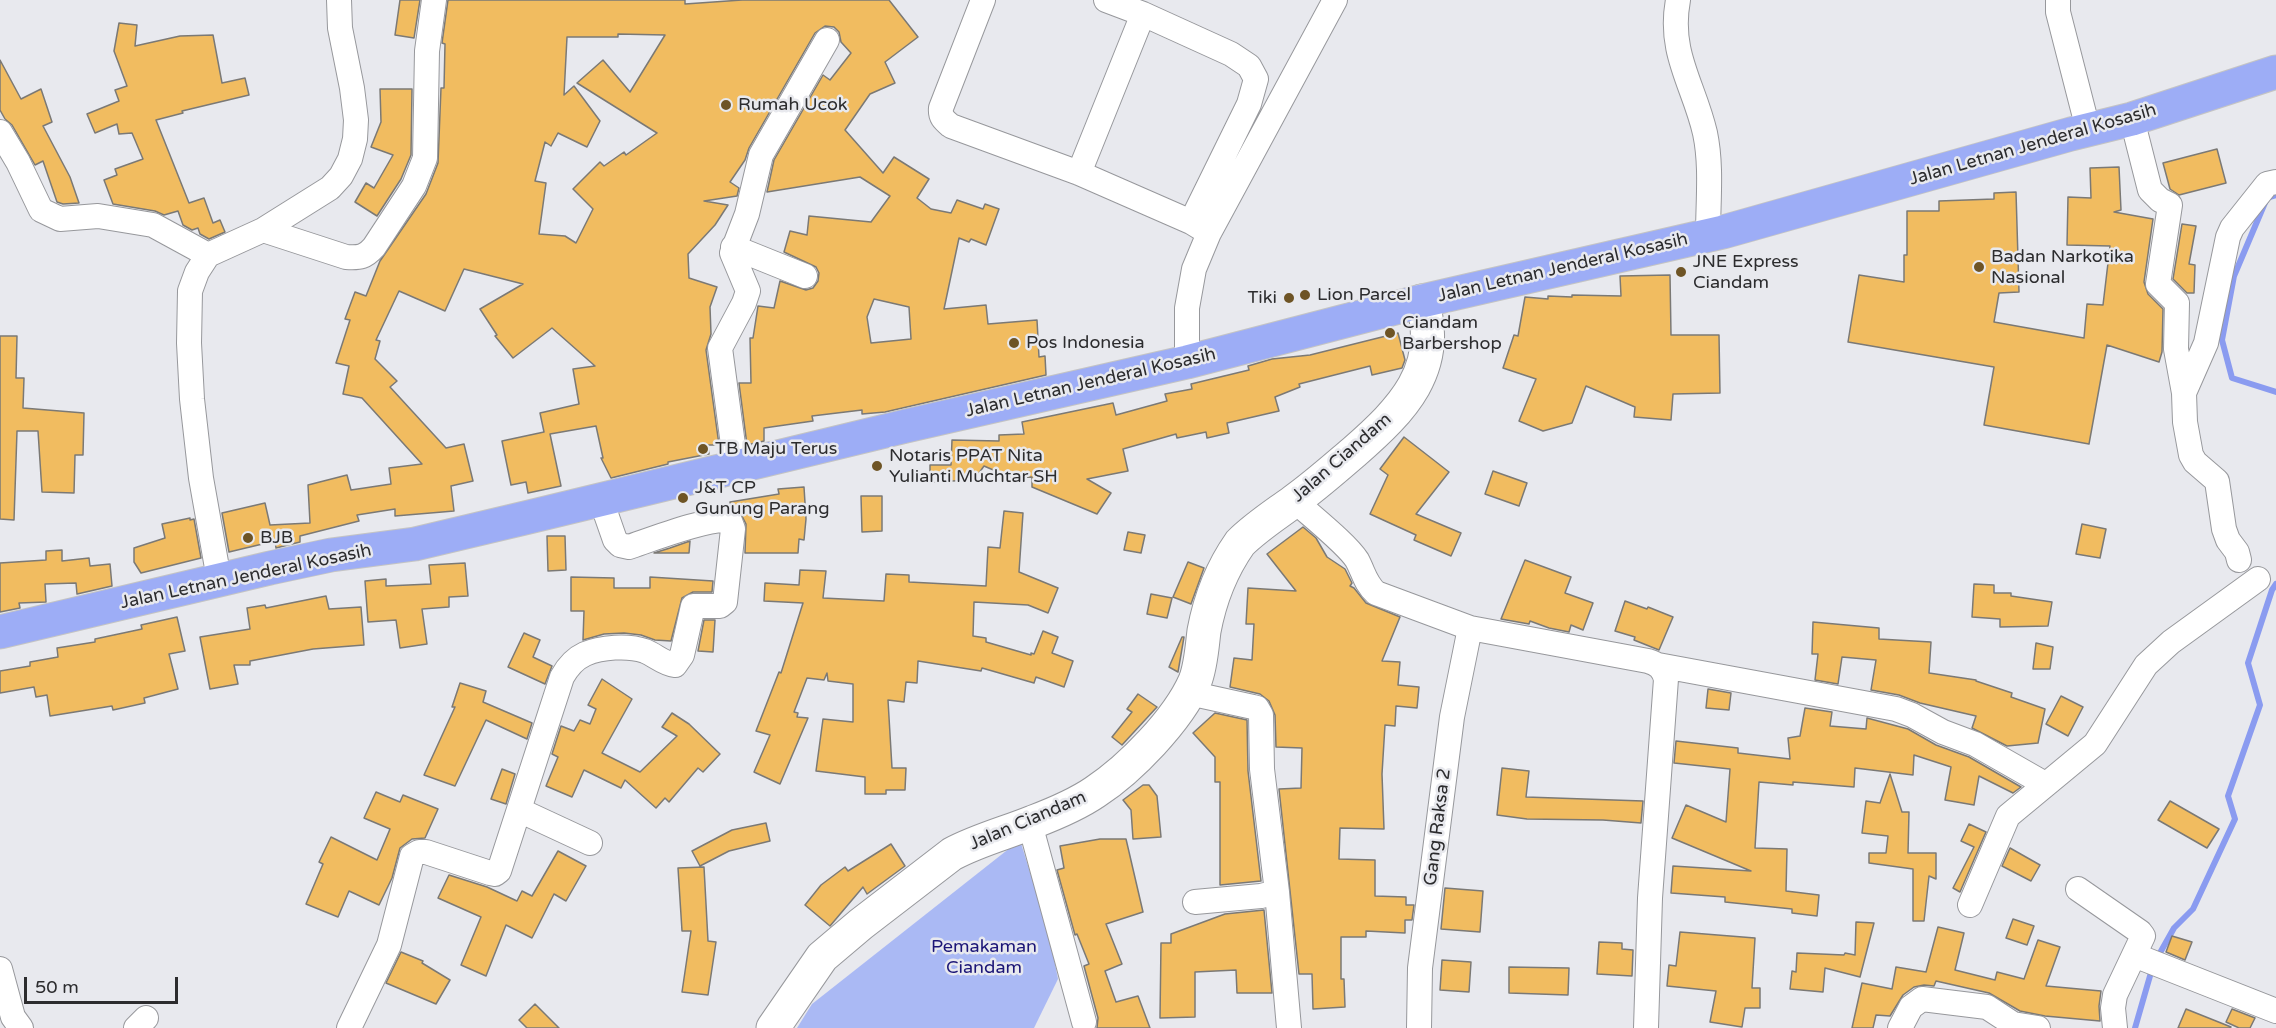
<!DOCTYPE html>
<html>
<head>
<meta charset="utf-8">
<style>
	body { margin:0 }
	#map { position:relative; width:2276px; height:1028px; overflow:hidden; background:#e8e9ee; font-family:"Varela Round",sans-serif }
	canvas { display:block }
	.scale { position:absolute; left:24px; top:977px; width:154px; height:27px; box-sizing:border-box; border:3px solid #2c2c2e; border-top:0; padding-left:8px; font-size:18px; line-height:21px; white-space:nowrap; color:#2c2c2e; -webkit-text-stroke:4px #e8e9ee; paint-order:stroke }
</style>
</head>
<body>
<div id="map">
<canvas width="2276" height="1028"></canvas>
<div class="scale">50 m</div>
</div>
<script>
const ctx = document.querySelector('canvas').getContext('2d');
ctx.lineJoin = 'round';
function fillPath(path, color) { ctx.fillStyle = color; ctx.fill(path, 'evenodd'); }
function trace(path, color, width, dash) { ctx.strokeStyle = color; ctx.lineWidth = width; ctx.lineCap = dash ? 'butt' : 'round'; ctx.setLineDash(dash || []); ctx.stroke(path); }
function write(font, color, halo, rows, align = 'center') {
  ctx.font = font + ' "Varela Round",sans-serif'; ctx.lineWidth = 5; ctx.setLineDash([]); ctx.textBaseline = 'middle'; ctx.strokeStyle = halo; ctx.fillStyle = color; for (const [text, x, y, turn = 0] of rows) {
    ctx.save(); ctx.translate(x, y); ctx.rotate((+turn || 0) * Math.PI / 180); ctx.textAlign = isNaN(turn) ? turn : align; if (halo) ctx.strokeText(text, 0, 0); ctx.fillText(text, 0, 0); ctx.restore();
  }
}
const green = new Path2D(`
	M 1020,840 L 1049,933 L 1058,979 L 1034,1028 L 797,1028 L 812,1004 Z`);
const stream = new Path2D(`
	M 2276,195 L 2267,198 L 2234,276 L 2222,340 L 2232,378 L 2276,392
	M 2156,960 L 2174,928 L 2193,909 L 2235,819 L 2228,796 L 2260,705 L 2248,663 L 2272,590 L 2276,584
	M 2135,1028 L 2152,969`);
const building = new Path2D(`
	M 400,0 L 420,0 L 414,38 L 395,35 Z
	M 448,0 L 685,0 L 685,4 L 742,0 L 889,0 L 918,37 L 885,62 L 895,83 L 870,94 L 845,130 L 883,173 L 894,157 L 929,179 L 917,198 L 931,209 L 951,213 L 957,200 L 983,209 L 985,204 L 999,209 L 986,245 L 971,239 L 969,242 L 959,238 L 944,309 L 986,305 L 988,324 L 1037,320 L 1039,357 L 1045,356 L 1046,375 L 885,412 L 862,414 L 862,410 L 812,416 L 813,421 L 764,428 L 764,441 L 747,445 L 739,383 L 751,383 L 750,338 L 753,338 L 758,306 L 774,308 L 780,281 L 806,290 L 813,288 L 818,281 L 819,273 L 816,267 L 784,252 L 790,231 L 807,235 L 809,216 L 871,222 L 890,196 L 860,177 L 767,192 L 774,160 L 823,75 L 830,80 L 851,53 L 841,42 L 839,32 L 834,27 L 825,26 L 815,33 L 749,148 L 745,160 L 730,182 L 739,188 L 737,196 L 704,201 L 728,205 L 715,225 L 688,254 L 689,278 L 717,287 L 710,307 L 711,334 L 706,350 L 719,445 L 708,445 L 709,454 L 668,462 L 668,464 L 611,478 L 601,458 L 603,458 L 596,426 L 550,434 L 561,486 L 528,493 L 526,482 L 511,485 L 502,441 L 544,432 L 540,413 L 579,404 L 573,369 L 595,366 L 552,328 L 513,358 L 495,336 L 497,335 L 480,309 L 523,284 L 464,269 L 445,311 L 399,291 L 376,340 L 380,341 L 375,359 L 397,381 L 390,387 L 446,448 L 464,444 L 473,481 L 451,486 L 454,511 L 395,516 L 395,509 L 357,515 L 359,521 L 300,536 L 300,542 L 276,548 L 275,541 L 229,552 L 222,513 L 265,503 L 270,525 L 310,523 L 308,485 L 347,475 L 351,490 L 391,484 L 389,468 L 422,464 L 362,398 L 343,394 L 349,366 L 336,363 L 350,320 L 345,319 L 355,292 L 366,296 L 380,261 L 426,194 L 438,163 L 441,88 L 444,88 L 445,44 L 442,43 ZM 618,34 L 665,35 L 630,92 L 603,60 L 577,83 L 657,133 L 626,155 L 624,152 L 604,166 L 600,162 L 573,189 L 593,209 L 576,243 L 565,236 L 539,234 L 546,183 L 535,181 L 545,142 L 551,146 L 558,133 L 587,147 L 600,121 L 574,86 L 564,95 L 567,37 L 618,37 ZM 874,299 L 909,307 L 911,339 L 871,343 L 867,317 Z
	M 119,23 L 137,25 L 135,46 L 180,36 L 213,35 L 222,83 L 245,78 L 249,95 L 182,111 L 183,113 L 156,120 L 189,203 L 204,198 L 213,223 L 220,220 L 225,232 L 209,239 L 200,234 L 198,228 L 192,230 L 183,225 L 178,211 L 164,215 L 155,211 L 113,204 L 104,180 L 117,175 L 115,169 L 143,159 L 132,133 L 119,134 L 117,124 L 95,133 L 87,114 L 119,101 L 115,90 L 127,86 L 114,51 Z
	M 0,60 L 21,99 L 41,89 L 52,122 L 43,126 L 70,177 L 79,203 L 63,204 L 57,202 L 43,161 L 35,165 L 12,125 L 5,119 L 0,110 Z
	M 380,89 L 412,89 L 411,155 L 401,179 L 377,216 L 355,202 L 366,183 L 374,188 L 393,155 L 371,147 L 381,122 Z
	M 2217,149 L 2226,183 L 2179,195 L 2170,189 L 2163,163 Z
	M 2119,167 L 2121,210 L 2114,212 L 2153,219 L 2144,282 L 2148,294 L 2163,309 L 2162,352 L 2159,362 L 2107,345 L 2089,444 L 1984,425 L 1994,367 L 1848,342 L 1859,275 L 1904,282 L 1904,255 L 1907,255 L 1907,211 L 1939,211 L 1939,201 L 1994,199 L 1994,193 L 2016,192 L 2019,292 L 1999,293 L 1994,322 L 2084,338 L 2087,304 L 2103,305 L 2110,246 L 2067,245 L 2068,197 L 2091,198 L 2090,168 Z
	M 2182,224 L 2196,226 L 2189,264 L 2195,265 L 2194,293 L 2187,293 L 2173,279 Z
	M 1670,275 L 1671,335 L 1719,335 L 1720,393 L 1673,394 L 1671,420 L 1634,417 L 1635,407 L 1586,386 L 1572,423 L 1543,431 L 1519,421 L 1536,379 L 1503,368 L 1514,335 L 1518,336 L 1525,297 L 1548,299 L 1548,296 L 1572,297 L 1572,295 L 1621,296 L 1620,276 Z
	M 1398,333 L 1405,360 L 1402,368 L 1372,375 L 1370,366 L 1299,384 L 1300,387 L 1275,397 L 1279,411 L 1227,423 L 1229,433 L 1207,438 L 1206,432 L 1177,438 L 1176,434 L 1123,449 L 1128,471 L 1087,479 L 1111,493 L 1097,514 L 1032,487 L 1032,477 L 1012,478 L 984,466 L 974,480 L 930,482 L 930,465 L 951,465 L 952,440 L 999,441 L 999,435 L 1024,434 L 1022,422 L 1113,403 L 1116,415 L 1167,401 L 1165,394 L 1192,389 L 1191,384 L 1249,370 L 1248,366 L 1272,359 L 1310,355 Z
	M 0,336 L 17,336 L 16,378 L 24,378 L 23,408 L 84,413 L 83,455 L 75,455 L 74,493 L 42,492 L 38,431 L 17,431 L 14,520 L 0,519 Z
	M 1404,437 L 1449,472 L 1416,514 L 1461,533 L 1451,556 L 1414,540 L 1416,535 L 1370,514 L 1388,475 L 1380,469 Z
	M 1493,471 L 1527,483 L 1519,506 L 1485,494 Z
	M 804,487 L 806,519 L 804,540 L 799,539 L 798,553 L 745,553 L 746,524 L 739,510 L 731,507 L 730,502 L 779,494 L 778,489 Z
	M 861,496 L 882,496 L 882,531 L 862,532 Z
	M 1004,511 L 1023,513 L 1019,572 L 1058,588 L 1048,613 L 1028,605 L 974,602 L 973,636 L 986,638 L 986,642 L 1031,655 L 1031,653 L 1034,654 L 1043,631 L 1058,637 L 1052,653 L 1073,661 L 1064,687 L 1036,677 L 1034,683 L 982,668 L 981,671 L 918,661 L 917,683 L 906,682 L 904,702 L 888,700 L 892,768 L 906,768 L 905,790 L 886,790 L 886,794 L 865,794 L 865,777 L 816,771 L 823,719 L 853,722 L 853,684 L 828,681 L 827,673 L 824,680 L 807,678 L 794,712 L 798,713 L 797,717 L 808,718 L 780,784 L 754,772 L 770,735 L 756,731 L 779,672 L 781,673 L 803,603 L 764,601 L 765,583 L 799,585 L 800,570 L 826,571 L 823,598 L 884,601 L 886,574 L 909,575 L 909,582 L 986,586 L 988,547 L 1000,548 Z
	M 190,518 L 190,520 L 194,519 L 201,558 L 141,573 L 134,562 L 134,548 L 165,538 L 162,524 Z
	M 2082,524 L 2106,529 L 2100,558 L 2076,554 Z
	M 1303,527 L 1316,538 L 1327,557 L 1345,569 L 1352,583 L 1350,586 L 1354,588 L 1366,603 L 1400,617 L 1382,661 L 1400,662 L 1398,685 L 1419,687 L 1417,708 L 1396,706 L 1395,726 L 1385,725 L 1382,774 L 1384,829 L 1340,828 L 1339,859 L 1375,860 L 1375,896 L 1406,897 L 1406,905 L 1414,905 L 1412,920 L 1405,920 L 1405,933 L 1366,931 L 1366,937 L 1341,937 L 1341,979 L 1344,979 L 1345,1007 L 1313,1009 L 1312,974 L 1299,974 L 1279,789 L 1301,788 L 1302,748 L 1276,747 L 1275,715 L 1269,701 L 1260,694 L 1230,687 L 1234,658 L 1252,660 L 1254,624 L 1246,624 L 1248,588 L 1296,591 L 1267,554 Z
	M 1128,532 L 1145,535 L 1141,553 L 1124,550 Z
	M 547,536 L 565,536 L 566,570 L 548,571 Z
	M 690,541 L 689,553 L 654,553 L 670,548 Z
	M 62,550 L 62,561 L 89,558 L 90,566 L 110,564 L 112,586 L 77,594 L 76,583 L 45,584 L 46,602 L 19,603 L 20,608 L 0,612 L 0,563 L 46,560 L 46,551 Z
	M 1525,560 L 1571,577 L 1565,593 L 1593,603 L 1583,630 L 1571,625 L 1569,632 L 1549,628 L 1530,621 L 1529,624 L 1501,619 Z
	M 1188,562 L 1204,568 L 1191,604 L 1173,597 Z
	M 465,563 L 468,596 L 449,597 L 449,607 L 422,609 L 427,644 L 400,648 L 396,620 L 368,622 L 365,581 L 386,579 L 386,586 L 431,584 L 429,565 Z
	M 571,577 L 614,578 L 614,588 L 650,588 L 650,577 L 713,581 L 712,592 L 693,592 L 682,598 L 671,641 L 655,640 L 641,635 L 624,633 L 604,634 L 583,640 L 584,611 L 571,611 Z
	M 1974,584 L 1994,585 L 1994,593 L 2011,593 L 2011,596 L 2052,602 L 2048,626 L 2000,627 L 2000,619 L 1972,617 Z
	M 1151,594 L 1172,598 L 1167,618 L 1147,614 Z
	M 326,596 L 329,609 L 361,607 L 364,645 L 313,649 L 250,661 L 250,665 L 234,665 L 238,684 L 210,689 L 200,637 L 250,629 L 247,608 L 265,605 L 266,608 Z
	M 1625,601 L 1647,609 L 1648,607 L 1673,617 L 1659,650 L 1634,640 L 1635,637 L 1615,631 Z
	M 177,617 L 185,651 L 169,654 L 178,689 L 144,698 L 145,703 L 113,710 L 112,706 L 50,716 L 47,695 L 36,697 L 34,687 L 0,693 L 0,671 L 30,666 L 30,662 L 58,657 L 57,648 L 95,642 L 95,639 L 142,629 L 141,625 Z
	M 704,620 L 715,620 L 713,652 L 698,651 Z
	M 1813,622 L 1879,628 L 1879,639 L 1931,642 L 1929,673 L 1976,680 L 1976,681 L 2012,693 L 2011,697 L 2045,709 L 2038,743 L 2007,746 L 1972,728 L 1976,716 L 1920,703 L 1899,695 L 1871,690 L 1876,660 L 1842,657 L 1838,684 L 1815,680 L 1818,654 L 1812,654 Z
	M 524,633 L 540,640 L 533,657 L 552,666 L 545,684 L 508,667 Z
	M 1182,637 L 1184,637 L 1178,672 L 1169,667 Z
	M 2036,643 L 2053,647 L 2050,669 L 2033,669 Z
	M 602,679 L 632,699 L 602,753 L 640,772 L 677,736 L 662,727 L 672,713 L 689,724 L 720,754 L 703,772 L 698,768 L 669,802 L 665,798 L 656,808 L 625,780 L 621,788 L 584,770 L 572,797 L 546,786 L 558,757 L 552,754 L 561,726 L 574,731 L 580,720 L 590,724 L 596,709 L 588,705 Z
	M 460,683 L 486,691 L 483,702 L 532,723 L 527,739 L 486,720 L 455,786 L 424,775 L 455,707 L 452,707 Z
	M 1708,689 L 1731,693 L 1729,710 L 1706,708 Z
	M 1138,694 L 1157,707 L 1122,745 L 1112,737 L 1132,712 L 1127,709 Z
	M 2061,696 L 2083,707 L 2068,736 L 2046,724 Z
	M 1805,708 L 1832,712 L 1830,726 L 1866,729 L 1867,718 L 1908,729 L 1936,745 L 1969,757 L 2021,787 L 2013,793 L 1979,776 L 1974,805 L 1945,800 L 1951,767 L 1914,755 L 1913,775 L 1855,768 L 1854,787 L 1793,782 L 1793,785 L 1759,782 L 1755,848 L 1787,849 L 1786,891 L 1819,895 L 1817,916 L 1792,913 L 1792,909 L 1725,902 L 1725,897 L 1671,893 L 1673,866 L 1751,871 L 1672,838 L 1686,805 L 1726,822 L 1730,769 L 1674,763 L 1676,741 L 1738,748 L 1738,753 L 1790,759 L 1788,738 L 1800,736 Z
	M 1215,713 L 1247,720 L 1248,771 L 1261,881 L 1220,885 L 1220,782 L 1215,782 L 1215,757 L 1193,733 Z
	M 1502,768 L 1529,771 L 1526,797 L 1643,801 L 1641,823 L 1603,820 L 1527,819 L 1497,815 Z
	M 502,769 L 515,774 L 506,804 L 491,799 Z
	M 1890,774 L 1902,812 L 1909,812 L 1908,853 L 1936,853 L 1936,879 L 1929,876 L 1924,921 L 1913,921 L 1913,869 L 1869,863 L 1869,853 L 1886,853 L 1888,836 L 1862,833 L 1866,801 L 1880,803 Z
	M 1143,785 L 1149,785 L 1157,796 L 1161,837 L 1133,839 L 1131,810 L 1123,800 Z
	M 376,792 L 400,802 L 403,795 L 438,809 L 425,838 L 412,839 L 400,848 L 392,878 L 379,905 L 349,891 L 338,917 L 306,904 L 323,864 L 319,862 L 331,837 L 377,860 L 390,829 L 364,818 Z
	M 2170,801 L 2219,829 L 2207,848 L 2158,820 Z
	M 766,823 L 770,841 L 729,851 L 700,866 L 692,851 L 732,830 Z
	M 1969,824 L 1986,832 L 1960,892 L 1953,888 L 1974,847 L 1961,841 Z
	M 1100,839 L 1126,839 L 1143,912 L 1106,924 L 1122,964 L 1105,971 L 1116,1002 L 1138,996 L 1150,1028 L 1097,1028 L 1098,1018 L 1084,966 L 1089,964 L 1077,934 L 1075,935 L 1057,870 L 1064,868 L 1060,846 Z
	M 891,844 L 905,866 L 867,894 L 863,887 L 830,926 L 805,905 L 821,885 L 845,867 L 848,871 Z
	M 2010,848 L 2040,865 L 2031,881 L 2002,866 Z
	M 558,851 L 586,866 L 566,901 L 554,894 L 532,938 L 506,925 L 486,976 L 461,965 L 481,917 L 438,898 L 449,875 L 487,887 L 517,901 L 522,891 L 532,896 Z
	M 704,867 L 708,941 L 716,942 L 708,995 L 682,992 L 691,931 L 682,931 L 678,868 Z
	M 1445,888 L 1483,891 L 1480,932 L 1441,929 Z
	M 1264,910 L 1272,993 L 1237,993 L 1236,970 L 1195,972 L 1195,1017 L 1160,1018 L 1161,943 L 1171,943 L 1171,934 L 1225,914 Z
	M 2013,919 L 2034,926 L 2027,945 L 2006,938 Z
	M 1856,922 L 1874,923 L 1860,977 L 1825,968 L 1823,992 L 1790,989 L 1792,971 L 1796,972 L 1797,953 L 1844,955 L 1845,953 L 1855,955 Z
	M 1938,927 L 1964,933 L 1955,970 L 1995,980 L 1997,972 L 2024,979 L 2038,940 L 2060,947 L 2046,986 L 2101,991 L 2099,1006 L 2100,1021 L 2045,1016 L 2020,1011 L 1989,993 L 1936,981 L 1934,986 L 1924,985 L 1914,987 L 1903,995 L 1890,1016 L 1876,1015 L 1873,1028 L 1852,1028 L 1862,983 L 1892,989 L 1896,967 L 1926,972 Z
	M 1680,932 L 1755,938 L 1752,988 L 1760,988 L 1760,1008 L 1745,1008 L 1742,1027 L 1710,1022 L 1716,991 L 1667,986 L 1669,965 L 1676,966 Z
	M 2172,936 L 2192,942 L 2185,960 L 2166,952 Z
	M 1599,942 L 1622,943 L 1622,949 L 1633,950 L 1632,976 L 1597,974 Z
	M 401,952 L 423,961 L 422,963 L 450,980 L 436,1004 L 386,983 Z
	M 1442,960 L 1471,962 L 1469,992 L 1440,990 Z
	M 1509,967 L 1569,968 L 1568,995 L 1509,993 Z
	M 535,1004 L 559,1028 L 527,1028 L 519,1020 Z
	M 2186,1009 L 2231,1027 L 2230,1028 L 2178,1028 Z
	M 2232,1009 L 2255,1018 L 2250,1028 L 2239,1028 L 2226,1022 Z`);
const street = new Path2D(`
	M 983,0 L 941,108 C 940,117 944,120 951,126 L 1079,173 L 1191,222 L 1209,233
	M 1106,0 L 1143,14 L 1231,54 L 1249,66 L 1256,79 L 1249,104 L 1191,222
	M 1678,0 C 1668,53 1694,85 1705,133 C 1712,166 1708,202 1708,235
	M 2058,0 L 2058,12 L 2088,129
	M 2132,119 L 2150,190 L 2160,200 L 2170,205 L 2158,284 L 2177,303 L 2176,349 L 2184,393
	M 0,132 L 18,162 L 41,210 L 60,219 L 98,216 L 153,225 L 208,255
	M 1079,173 L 1143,14
	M 263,230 L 346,257 C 360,258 365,257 374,247 L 414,186 L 425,158 L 427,51 L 434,0
	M 733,247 L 805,276
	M 1187,362 L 1187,308 L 1194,269 L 1209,233 L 1335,0
	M 736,467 L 720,348 L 744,303 L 748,291 L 732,253 L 747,214 L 761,155 L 827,40
	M 1295,501 C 1310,515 1347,544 1357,560 C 1364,573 1365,583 1376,593 L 1470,628 L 1648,661 C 1658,664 1663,668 1666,679 L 1650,898 L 1646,1028
	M 2239,560 L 2237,552 L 2228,540 L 2224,529 L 2217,481 L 2195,462 L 2191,455 L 2185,422 L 2184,393 L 2206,343 L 2228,237 L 2232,228 L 2267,184 L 2276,182
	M 219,579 L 201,478 L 192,399 L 189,343 L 190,291 L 197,272 L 208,255 L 263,230 L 330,188 L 341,176 L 350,159 L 355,139 L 356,120 L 352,88 L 340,28 L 339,0
	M 1658,665 L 1896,709 L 1912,715 L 1943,732 L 1975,744 L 2045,784
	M 1189,693 L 1253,707 L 1257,708 L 1261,715 L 1262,769 L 1277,892 L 1261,896 L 1195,902
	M 519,810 L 590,843
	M 1030,824 L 1084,1022
	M 2078,889 L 2140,932 L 2143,936 L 2115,995 L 2113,1008 L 2115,1028
	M 1277,892 L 1289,1028
	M 1970,905 L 2008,816 L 2095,744 L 2146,665 L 2171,642 L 2258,579
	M 2134,955 L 2276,1011
	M 0,969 L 13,1017 L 21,1028
	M 136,1028 L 146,1018
	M 349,1028 L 389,945 L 412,856 L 419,852 L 426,852 L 490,873 L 495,874 L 499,871 L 562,677 C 567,668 574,659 585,654 C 601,647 628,645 645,651 C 655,655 664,664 675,665 L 682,655 L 693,606 L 720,606 L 725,602 L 733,529 L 730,521 C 711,516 650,540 629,547 L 620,545 L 615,540 L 601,500
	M 1419,1028 L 1420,968 L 1452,717 L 1470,628
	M 1900,1028 L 1911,1007 L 1922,999 L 1987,1007 L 2013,1024 L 2038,1028`);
const secondary = new Path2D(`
	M 773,1028 L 822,957 L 861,924 L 952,854 C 978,840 1006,833 1033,822 C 1054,814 1076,805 1095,792 C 1130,769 1178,720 1195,681 C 1201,666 1202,647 1204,631 C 1210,599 1221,570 1240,543 C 1256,527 1275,515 1294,501 C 1315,486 1334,469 1354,452 C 1402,410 1443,369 1422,301`);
const highway = new Path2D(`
	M 0,632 L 270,568 L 331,555 L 415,544 L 529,517 L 906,426 L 1187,362 L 1422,301 L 1723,232 L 2071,134 L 2132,119 L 2276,72`);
const markers = [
	[726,105,6,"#6e5425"],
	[1979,267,6,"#6e5425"],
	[1681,272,6,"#6e5425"],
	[1305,295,6,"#6e5425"],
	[1289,298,6,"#6e5425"],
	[1390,333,6,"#6e5425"],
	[1014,343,6,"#6e5425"],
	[703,449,6,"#6e5425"],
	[877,466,6,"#6e5425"],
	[683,498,6,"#6e5425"],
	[248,538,6,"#6e5425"]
];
const poiNames = [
	["Rumah Ucok",738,105],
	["Badan Narkotika",1991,257],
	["Nasional",1991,278],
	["JNE Express",1693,262],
	["Ciandam",1693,283],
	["Lion Parcel",1317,295],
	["Tiki",1277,298,"right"],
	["Ciandam",1402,323],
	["Barbershop",1402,344],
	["Pos Indonesia",1026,343],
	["TB Maju Terus",715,449],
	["Notaris PPAT Nita",889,456],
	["Yulianti Muchtar SH",889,477],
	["J&T CP",695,488],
	["Gunung Parang",695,509],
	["BJB",260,538]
];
const streetNames = [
	["Jalan Letnan Jenderal Kosasih",2033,145,-16],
	["Jalan Letnan Jenderal Kosasih",1563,268,-13],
	["Jalan Letnan Jenderal Kosasih",1091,383,-13],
	["Jalan Ciandam",1342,458,-41],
	["Jalan Letnan Jenderal Kosasih",246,577,-12],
	["Jalan Ciandam",1028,821,-23],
	["Gang Raksa 2",1438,827,-83]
];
const parkNames = [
	["Pemakaman",984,947],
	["Ciandam",984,968]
];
fillPath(green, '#aab9f4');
trace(stream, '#8a9bf0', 6);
fillPath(building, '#f1bc60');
trace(building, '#7b7975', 1.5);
trace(street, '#97989c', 26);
trace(secondary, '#97989c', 35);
trace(highway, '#c4c4c4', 35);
trace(street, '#fff', 24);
trace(secondary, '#fff', 33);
trace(highway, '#9dadf6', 33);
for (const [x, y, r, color] of markers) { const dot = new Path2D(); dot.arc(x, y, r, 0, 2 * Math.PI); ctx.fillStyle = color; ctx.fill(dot); trace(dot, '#e8e9ee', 2); }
write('18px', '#2c2c2e', '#e8e9ee', poiNames, 'left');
write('18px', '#2c2c2e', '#e8e9ee', streetNames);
write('18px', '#1c1677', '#e8e9ee', parkNames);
</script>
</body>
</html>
